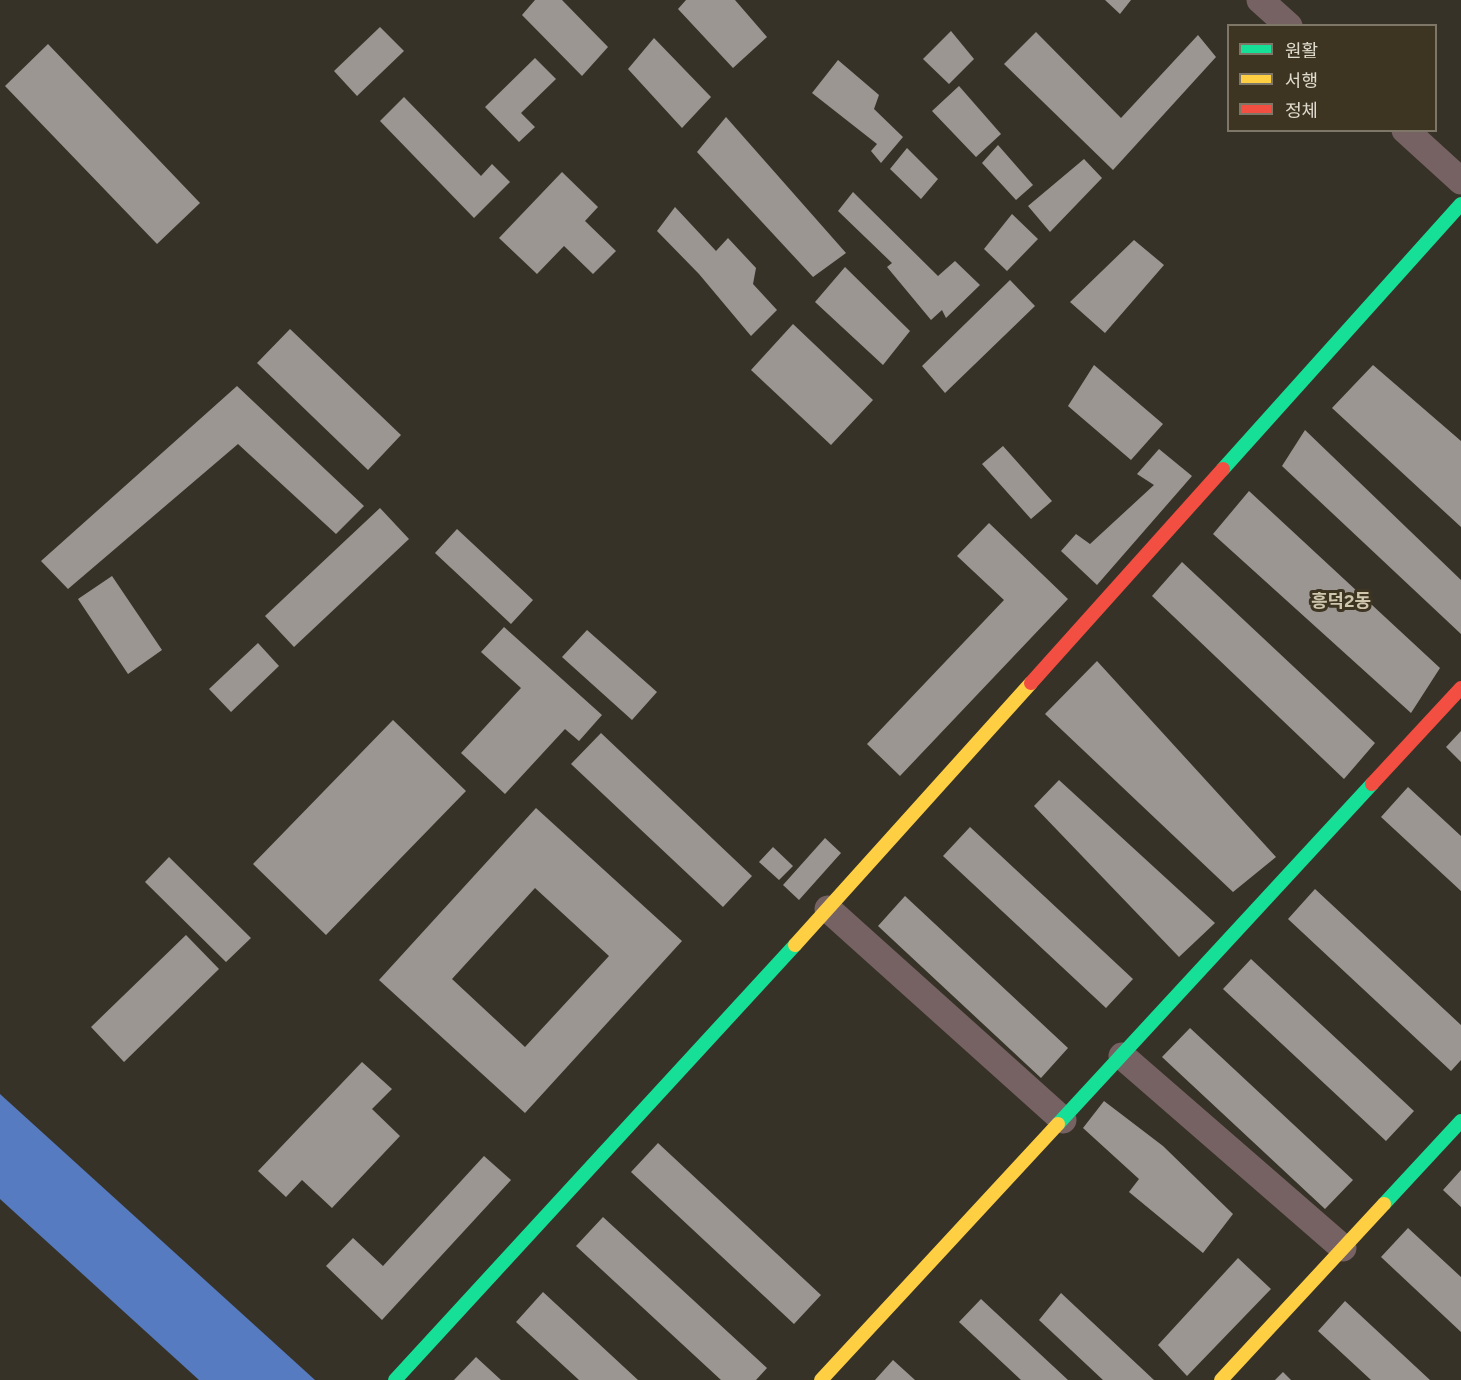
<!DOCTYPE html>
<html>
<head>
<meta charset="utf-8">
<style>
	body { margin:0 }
	#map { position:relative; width:1461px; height:1380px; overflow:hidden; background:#373227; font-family:Figtree,"Noto Sans KR",sans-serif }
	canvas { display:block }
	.legend { position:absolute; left:1227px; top:24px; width:210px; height:108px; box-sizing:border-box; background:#3d3521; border:2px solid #7e7767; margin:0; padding:8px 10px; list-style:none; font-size:18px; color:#e0dbcf }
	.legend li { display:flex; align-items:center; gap:12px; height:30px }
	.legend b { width:30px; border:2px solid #7e7767 }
</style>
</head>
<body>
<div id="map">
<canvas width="1461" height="1380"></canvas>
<ul class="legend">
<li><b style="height:8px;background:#16e098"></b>원활</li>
<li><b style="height:8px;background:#ffcf43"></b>서행</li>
<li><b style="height:8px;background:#f24e42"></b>정체</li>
</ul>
</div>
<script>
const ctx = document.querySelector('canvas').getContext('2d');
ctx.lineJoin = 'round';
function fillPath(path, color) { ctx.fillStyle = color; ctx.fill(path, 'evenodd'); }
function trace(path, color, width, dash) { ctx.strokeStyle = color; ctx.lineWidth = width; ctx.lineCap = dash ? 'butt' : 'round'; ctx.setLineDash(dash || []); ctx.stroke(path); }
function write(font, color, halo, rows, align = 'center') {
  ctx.font = font + ' Figtree,"Noto Sans KR",sans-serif'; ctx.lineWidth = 6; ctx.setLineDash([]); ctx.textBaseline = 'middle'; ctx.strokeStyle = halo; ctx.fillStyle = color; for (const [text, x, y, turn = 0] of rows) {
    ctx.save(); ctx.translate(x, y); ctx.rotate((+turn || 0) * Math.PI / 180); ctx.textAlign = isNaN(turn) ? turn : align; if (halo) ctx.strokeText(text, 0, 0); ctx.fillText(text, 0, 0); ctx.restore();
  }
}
const water = new Path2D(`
	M 0,1094 L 315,1380 L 199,1380 L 0,1199 Z`);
const building = new Path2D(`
	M 535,0 L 562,0 L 608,47 L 582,76 L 522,15 Z
	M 686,0 L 735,0 L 767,37 L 733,68 L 678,9 Z
	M 1105,0 L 1131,0 L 1120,14 Z
	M 380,27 L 404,51 L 357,96 L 334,71 Z
	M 951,31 L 974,59 L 949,84 L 923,59 Z
	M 1036,32 L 1121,118 L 1198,35 L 1216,57 L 1113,170 L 1004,64 Z
	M 654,38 L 711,97 L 682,128 L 628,69 Z
	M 48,44 L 200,203 L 157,244 L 5,86 Z
	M 535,58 L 556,79 L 521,113 L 535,127 L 519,142 L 485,107 Z
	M 838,60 L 879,95 L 874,109 L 903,137 L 881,163 L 871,151 L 877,144 L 812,93 Z
	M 959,86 L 1001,134 L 976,157 L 932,111 Z
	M 404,97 L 481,176 L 492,164 L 510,182 L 474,218 L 380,121 Z
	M 726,117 L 846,253 L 813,277 L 697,152 Z
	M 998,145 L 1033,185 L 1016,200 L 982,163 Z
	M 907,148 L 938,179 L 921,199 L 890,169 Z
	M 1084,159 L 1102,178 L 1050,232 L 1028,206 Z
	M 562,172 L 598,207 L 585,221 L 616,251 L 593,274 L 564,246 L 537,274 L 499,238 Z
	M 853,192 L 938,276 L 955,261 L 980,285 L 946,318 L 942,310 L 931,320 L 887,267 L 892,263 L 838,211 Z
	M 675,207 L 716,251 L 728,238 L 756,268 L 753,284 L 777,310 L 751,336 L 699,274 L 657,231 Z
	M 1012,214 L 1038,239 L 1007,271 L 984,249 Z
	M 1134,240 L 1164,265 L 1105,333 L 1070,302 Z
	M 845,267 L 910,331 L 883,365 L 815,302 Z
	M 1010,280 L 1035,306 L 945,393 L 922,366 Z
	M 793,324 L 873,400 L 831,445 L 751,370 Z
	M 290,329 L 401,435 L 368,470 L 257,363 Z
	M 1094,365 L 1163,424 L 1131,460 L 1068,406 Z
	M 1373,365 L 1461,441 L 1461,527 L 1332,408 Z
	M 237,386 L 364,506 L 336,534 L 238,444 L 68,589 L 41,561 Z
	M 1305,430 L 1461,580 L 1461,634 L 1282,466 Z
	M 1003,446 L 1052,501 L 1031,519 L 982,464 Z
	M 1159,449 L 1192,476 L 1097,585 L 1061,551 L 1076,534 L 1090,544 L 1154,485 L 1137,474 Z
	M 1249,491 L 1440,668 L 1411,713 L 1213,534 Z
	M 380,508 L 409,539 L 294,647 L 265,616 Z
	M 989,523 L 1068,599 L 900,776 L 867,744 L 1004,600 L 957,556 Z
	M 457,529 L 533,600 L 511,624 L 435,553 Z
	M 1182,562 L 1375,743 L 1344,779 L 1152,596 Z
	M 112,576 L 162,650 L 128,674 L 78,599 Z
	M 504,627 L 602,715 L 579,741 L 565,729 L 505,794 L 461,753 L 521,688 L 481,652 Z
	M 587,630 L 657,692 L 632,720 L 562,657 Z
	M 258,643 L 279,666 L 231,712 L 209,689 Z
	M 1097,661 L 1276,857 L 1233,892 L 1045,714 Z
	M 393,720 L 466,791 L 326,935 L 253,864 Z
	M 1461,731 L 1461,762 L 1446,747 Z
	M 601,733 L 752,876 L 723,907 L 571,764 Z
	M 1059,780 L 1215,923 L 1179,957 L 1034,806 Z
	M 1408,787 L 1461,836 L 1461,891 L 1381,817 Z
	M 536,808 L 682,941 L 525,1113 L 379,980 ZM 535,888 L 609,956 L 525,1047 L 452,979 Z
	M 970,827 L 1133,979 L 1106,1008 L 943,856 Z
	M 825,838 L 841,853 L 799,900 L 783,885 Z
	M 773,847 L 793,866 L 779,880 L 759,862 Z
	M 169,857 L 251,938 L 226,962 L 145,882 Z
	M 1315,889 L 1461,1025 L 1461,1060 L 1451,1071 L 1288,919 Z
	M 905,896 L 1068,1048 L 1041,1078 L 878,926 Z
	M 186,935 L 219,969 L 124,1062 L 91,1027 Z
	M 1251,959 L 1414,1111 L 1386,1141 L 1223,989 Z
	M 1190,1028 L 1353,1180 L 1325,1209 L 1162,1057 Z
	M 362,1062 L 392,1089 L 372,1109 L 400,1136 L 332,1208 L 302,1180 L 286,1197 L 258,1171 Z
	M 1104,1101 L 1163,1146 L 1233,1214 L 1203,1253 L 1129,1192 L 1139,1179 L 1083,1128 Z
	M 658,1143 L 821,1295 L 794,1324 L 631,1172 Z
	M 484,1156 L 511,1180 L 382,1320 L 326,1266 L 353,1238 L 383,1266 Z
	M 1461,1170 L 1461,1207 L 1443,1190 Z
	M 603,1217 L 767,1368 L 756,1380 L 721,1380 L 576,1246 Z
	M 1408,1228 L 1461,1277 L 1461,1332 L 1381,1257 Z
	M 1238,1258 L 1271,1289 L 1187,1376 L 1158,1345 Z
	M 543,1292 L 638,1380 L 579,1380 L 516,1322 Z
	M 1061,1293 L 1154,1380 L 1103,1380 L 1039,1320 Z
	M 981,1299 L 1068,1380 L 1021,1380 L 959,1322 Z
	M 1345,1301 L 1430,1380 L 1371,1380 L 1318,1331 Z
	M 476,1357 L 501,1380 L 454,1380 Z
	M 893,1360 L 915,1380 L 875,1380 Z
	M 1283,1372 L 1291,1380 L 1275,1380 Z`);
const street = new Path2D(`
	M 1260,0 L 1289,26
	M 1405,130 L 1461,181
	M 828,909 L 1063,1120
	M 1122,1056 L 1343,1248`);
const fast = new Path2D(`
	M 1223,469 L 1461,204
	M 1058,1124 L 1372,784
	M 1384,1204 L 1461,1121
	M 395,1380 L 795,945`);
const slow = new Path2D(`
	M 795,945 L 1031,683
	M 821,1380 L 1058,1124
	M 1221,1380 L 1384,1204`);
const jam = new Path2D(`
	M 1031,683 L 1223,469
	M 1372,784 L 1461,688`);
const quarterNames = [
	["흥덕2동",1341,602]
];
fillPath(water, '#567bc0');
fillPath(building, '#9c9693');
trace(street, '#766263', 27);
trace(fast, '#16e098', 14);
trace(slow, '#ffcf43', 14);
trace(jam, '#f24e42', 14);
write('bold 18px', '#cfc6ad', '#3d3521', quarterNames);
</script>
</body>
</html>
